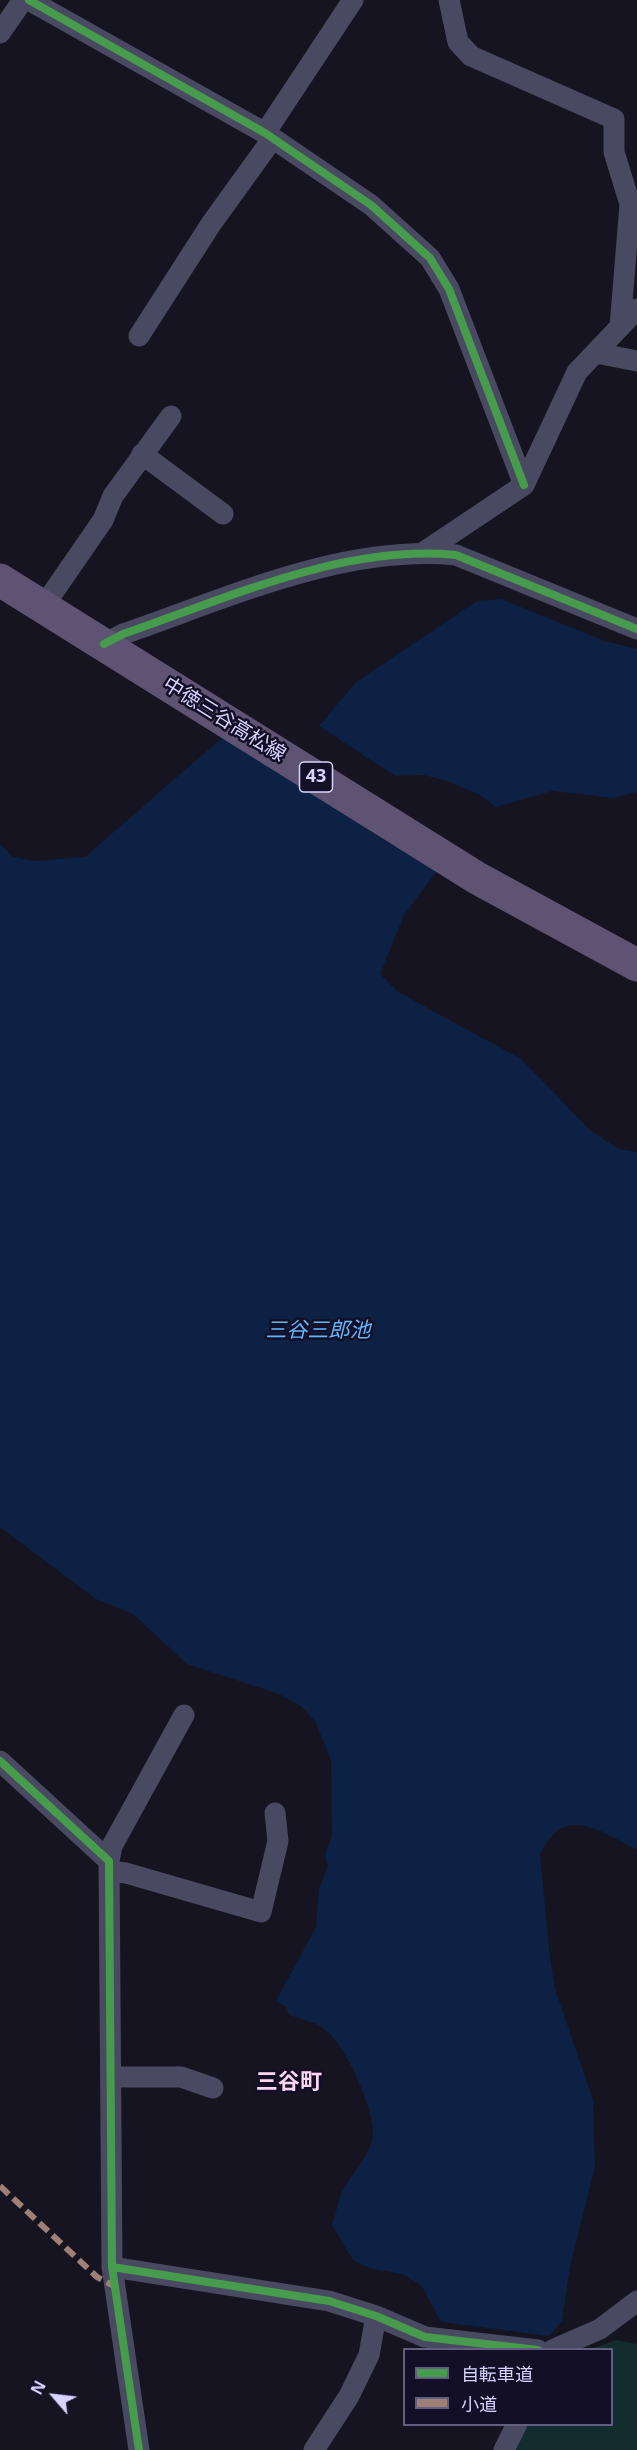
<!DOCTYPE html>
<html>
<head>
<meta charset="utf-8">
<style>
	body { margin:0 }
	#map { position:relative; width:637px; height:2450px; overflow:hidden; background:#161421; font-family:"Open Sans","Noto Sans JP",sans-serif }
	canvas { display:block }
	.legend { position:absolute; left:403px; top:2348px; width:210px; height:78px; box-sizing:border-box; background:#130f26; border:2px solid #625e7d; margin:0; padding:8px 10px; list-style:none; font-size:18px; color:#d9d4ff }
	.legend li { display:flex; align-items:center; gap:12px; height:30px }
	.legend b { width:30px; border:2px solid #625e7d }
	.north { position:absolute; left:24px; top:2366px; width:60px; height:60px; -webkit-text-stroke:4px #130f26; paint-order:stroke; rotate:298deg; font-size:16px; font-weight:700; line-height:24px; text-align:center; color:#d9d4ff }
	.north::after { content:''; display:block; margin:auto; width:21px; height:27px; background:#d9d4ff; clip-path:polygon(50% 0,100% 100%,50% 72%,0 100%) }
</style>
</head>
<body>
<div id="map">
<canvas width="637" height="2450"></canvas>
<ul class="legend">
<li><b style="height:8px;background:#469c4c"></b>自転車道</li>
<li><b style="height:8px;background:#9e8076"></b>小道</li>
</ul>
<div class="north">N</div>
</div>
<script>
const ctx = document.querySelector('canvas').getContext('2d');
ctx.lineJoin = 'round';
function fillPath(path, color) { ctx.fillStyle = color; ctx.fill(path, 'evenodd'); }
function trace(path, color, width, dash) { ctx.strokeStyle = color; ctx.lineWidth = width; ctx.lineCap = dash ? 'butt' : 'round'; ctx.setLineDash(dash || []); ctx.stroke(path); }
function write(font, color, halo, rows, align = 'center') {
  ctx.font = font + ' "Open Sans","Noto Sans JP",sans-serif'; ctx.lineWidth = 5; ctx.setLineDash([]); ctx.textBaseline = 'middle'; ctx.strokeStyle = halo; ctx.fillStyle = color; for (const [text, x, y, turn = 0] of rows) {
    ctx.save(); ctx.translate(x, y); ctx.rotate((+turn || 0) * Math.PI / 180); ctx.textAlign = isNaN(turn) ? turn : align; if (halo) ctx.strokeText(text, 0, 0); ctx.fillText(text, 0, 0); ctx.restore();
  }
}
const green = new Path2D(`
	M 616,2340 L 637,2344 L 637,2450 L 516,2450 L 528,2425 L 612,2424 L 612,2350 L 591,2349 Z`);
const water = new Path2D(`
	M 501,599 L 605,641 L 637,649 L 637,792 L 614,798 L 552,791 L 496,807 L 478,794 L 447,781 L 424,775 L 395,776 L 319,726 L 356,682 L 477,601 Z
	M 224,736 L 345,810 C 371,837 402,850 436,866 L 436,872 L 404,915 L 380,974 L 398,992 L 521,1059 L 591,1131 L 619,1149 L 637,1152 L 637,1850 C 602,1831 562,1803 540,1855 L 550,1958 L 555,1989 L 593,2100 L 595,2167 L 570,2266 L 562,2321 L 549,2336 L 441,2322 L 422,2286 L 402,2274 L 369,2268 L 353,2260 L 332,2225 C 336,2215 337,2204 341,2194 C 349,2175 372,2156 373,2134 C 373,2107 347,2049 327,2031 C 316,2022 302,2019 289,2015 L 286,2007 L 276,2001 L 316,1927 L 319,1889 L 328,1866 L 325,1855 L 332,1836 L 331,1760 L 315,1721 L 301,1706 L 279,1694 L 187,1664 L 133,1614 L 96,1599 L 0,1527 L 0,844 L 13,857 L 35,861 L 85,857 Z`);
const minor = new Path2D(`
	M 29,0 L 265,133 L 371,205 L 430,258 L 449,289 L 524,485
	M 449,0 L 458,42 L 471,56 L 614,119 L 614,152 L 630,204 L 620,327
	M 0,33 L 23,0
	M 265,133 L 353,0
	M 139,336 L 211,224 L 273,138
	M 596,353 L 637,361
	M 142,454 L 223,514
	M 424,552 L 524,485 L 577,372 L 637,309
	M 43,607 L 103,520 L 113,496 L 171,416
	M 104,644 L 123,634 C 228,598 344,544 456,555 L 637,629
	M 0,1761 L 109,1861 L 112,2267
	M 109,1861 L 112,1846 L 184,1715
	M 109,1871 L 126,1873 L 261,1912 L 278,1841 L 275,1813
	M 111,2077 L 181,2077 L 213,2088
	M 552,2350 L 600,2329 L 637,2301
	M 139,2450 L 112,2267 L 329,2301 L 376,2316 L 425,2337 L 538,2350
	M 314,2450 L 349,2396 L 369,2355 L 376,2316
	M 504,2450 L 517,2424`);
const primary = new Path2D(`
	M 0,580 L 477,878 L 637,965`);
const quiet = new Path2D(`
	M 0,2186 L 97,2277 L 114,2286`);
const cycleway = new Path2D(`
	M 29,0 L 265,133 L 371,205 L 430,258 L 449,289 L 524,485
	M 104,644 L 123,634 C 228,598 344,544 456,555 L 637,629
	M 0,1761 L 109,1861 L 112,2267
	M 139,2450 L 112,2267 L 329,2301 L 376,2316 L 425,2337 L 538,2350`);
const shields = [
	[316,777,33]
];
const shieldNames = [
	["43",316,777]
];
const streetNames = [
	["中徳三谷高松線",224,720,32]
];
const waterNames = [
	["三谷三郎池",318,1331]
];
const quarterNames = [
	["三谷町",289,2083]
];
fillPath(green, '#132c2d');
fillPath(water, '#0d2144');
trace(minor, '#4a4962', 21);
trace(primary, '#5e5373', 33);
trace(quiet, '#9e8076', 6, [12, 6]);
trace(cycleway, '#469c4c', 8);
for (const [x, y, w] of shields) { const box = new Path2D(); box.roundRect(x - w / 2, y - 15, w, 30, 4.5); ctx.fillStyle = '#130f26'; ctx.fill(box); trace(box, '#d9d4ff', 1.5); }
write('bold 18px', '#d9d4ff', null, shieldNames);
write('20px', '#d9d4ff', '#130f26', streetNames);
write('italic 21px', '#62b6ff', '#130f26', waterNames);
write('bold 22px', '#ffd6f0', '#130f26', quarterNames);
</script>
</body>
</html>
